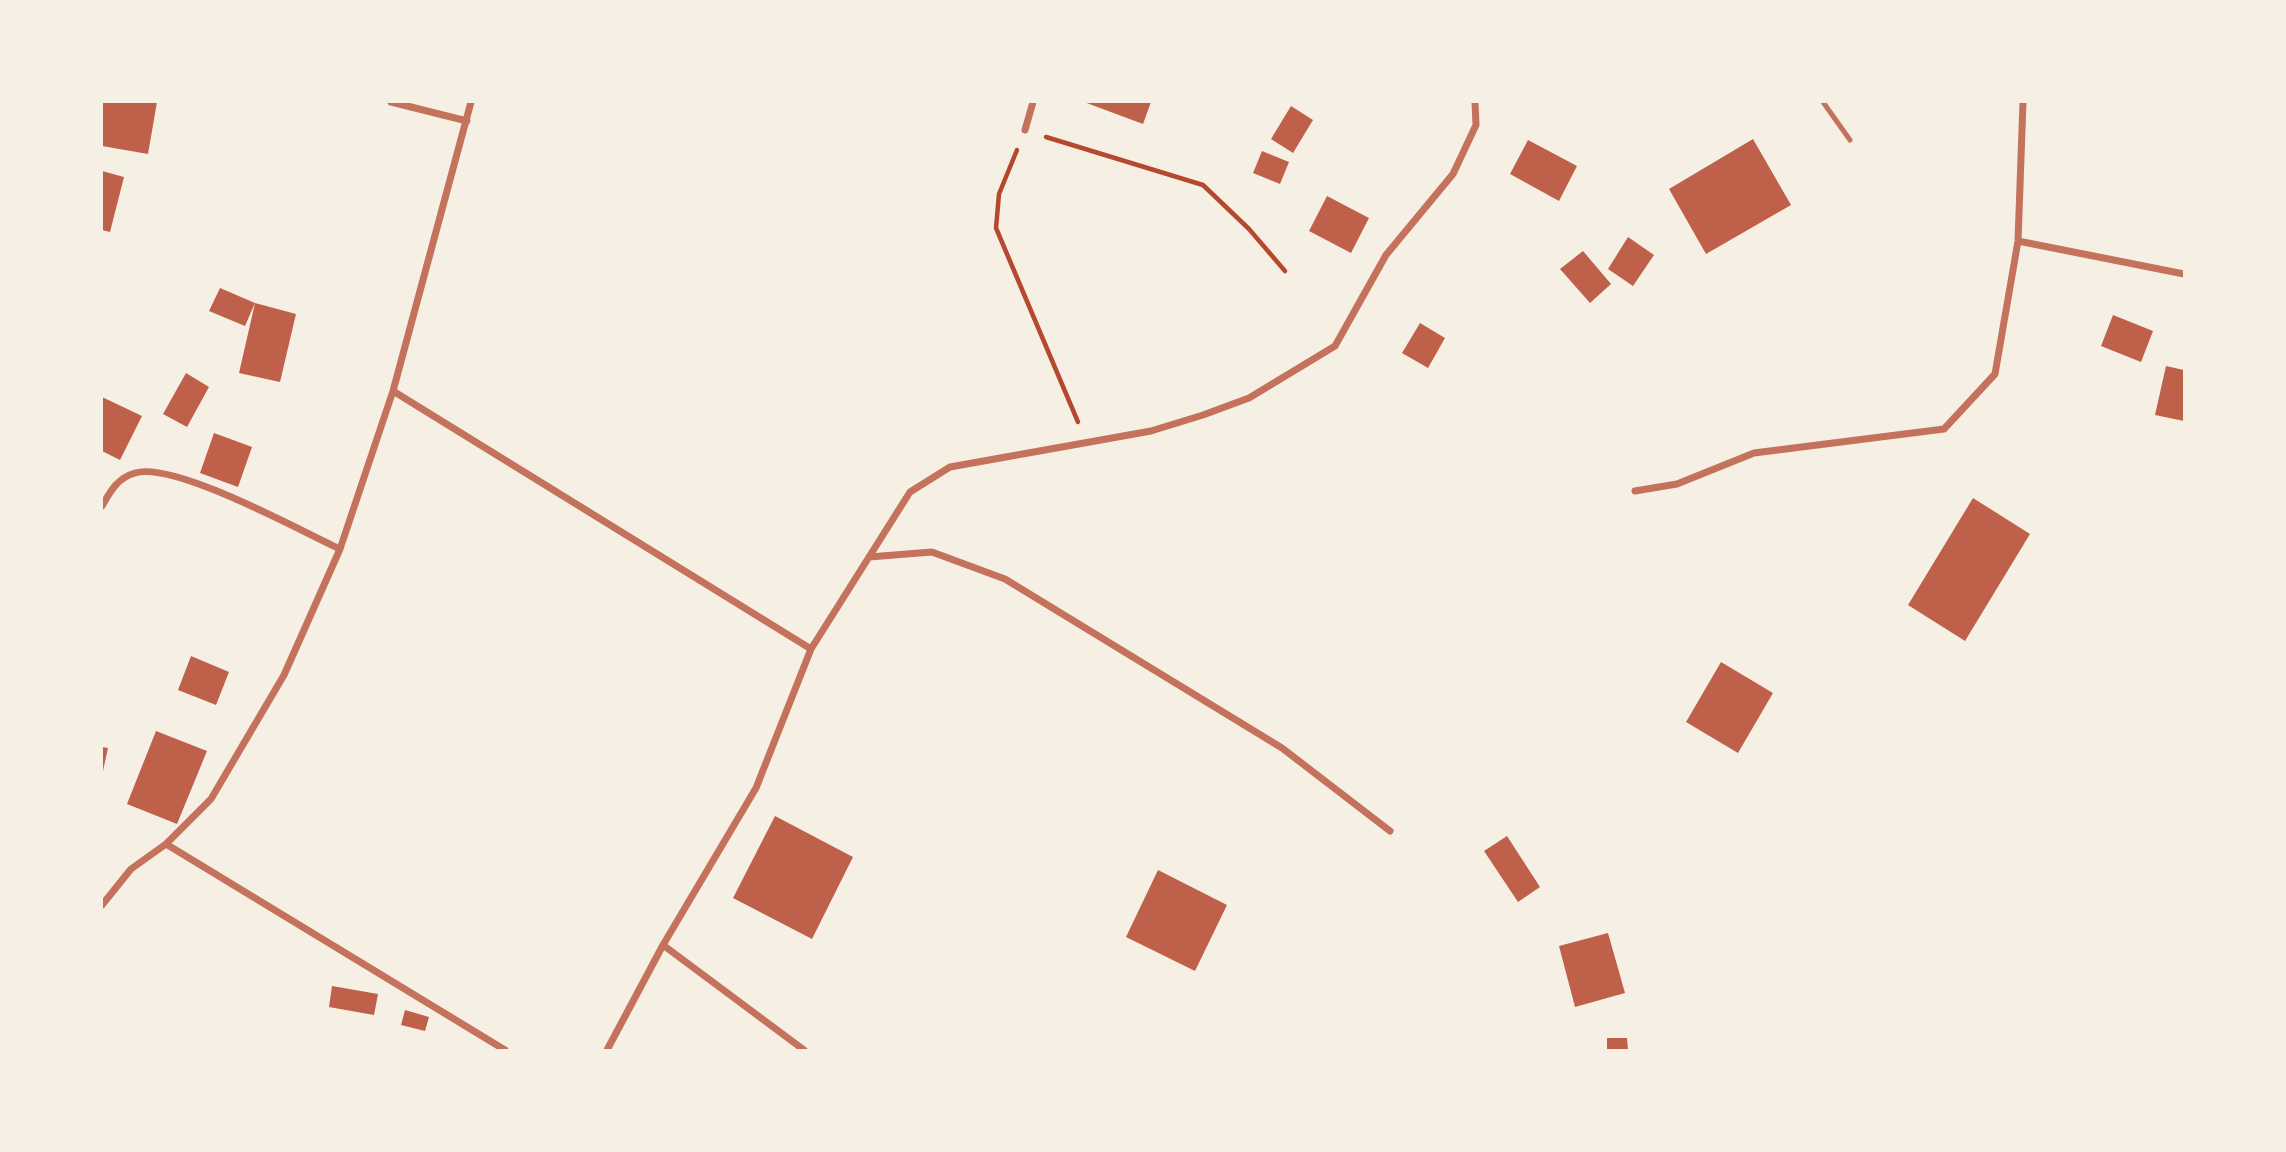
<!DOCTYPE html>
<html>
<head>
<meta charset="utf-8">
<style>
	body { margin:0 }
	#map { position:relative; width:2286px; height:1152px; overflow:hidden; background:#f6efe4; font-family:Manrope,sans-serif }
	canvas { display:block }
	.frame { position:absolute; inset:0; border:103px solid #f6efe4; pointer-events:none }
</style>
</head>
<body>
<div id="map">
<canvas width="2286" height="1152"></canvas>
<div class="frame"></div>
</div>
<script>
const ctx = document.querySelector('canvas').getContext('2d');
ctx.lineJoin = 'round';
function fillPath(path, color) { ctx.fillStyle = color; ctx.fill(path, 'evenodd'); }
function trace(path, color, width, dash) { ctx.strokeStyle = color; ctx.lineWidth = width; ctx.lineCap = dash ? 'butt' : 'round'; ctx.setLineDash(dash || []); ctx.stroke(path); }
const building = new Path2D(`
	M 102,102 L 157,102 L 148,154 L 102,146 Z
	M 1084,102 L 1151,102 L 1143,124 Z
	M 1291,106 L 1313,120 L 1293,153 L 1271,139 Z
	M 1753,139 L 1791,205 L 1706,254 L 1669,189 Z
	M 1528,140 L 1577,166 L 1559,201 L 1510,174 Z
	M 1262,151 L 1289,162 L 1280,184 L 1253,173 Z
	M 102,171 L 124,177 L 110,232 L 102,230 Z
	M 1327,196 L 1369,218 L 1351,253 L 1309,231 Z
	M 1628,237 L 1654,255 L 1633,286 L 1608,269 Z
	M 1583,251 L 1611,284 L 1590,303 L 1560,269 Z
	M 220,288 L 255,303 L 296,314 L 280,382 L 239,373 L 255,303 L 245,326 L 209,311 Z
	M 2113,315 L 2153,331 L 2141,362 L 2101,346 Z
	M 1420,323 L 1445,338 L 1428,368 L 1402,353 Z
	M 2166,366 L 2184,370 L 2184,421 L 2155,415 Z
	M 186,373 L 209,387 L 187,427 L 163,414 Z
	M 102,397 L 142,416 L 120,460 L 102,451 Z
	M 214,433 L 252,447 L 238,487 L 200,473 Z
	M 1973,498 L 2030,534 L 1965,641 L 1908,605 Z
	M 191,656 L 229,672 L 216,705 L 178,690 Z
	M 1721,662 L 1773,693 L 1738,753 L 1686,722 Z
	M 156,731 L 207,751 L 177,824 L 127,804 Z
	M 102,747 L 108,748 L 103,771 L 102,771 Z
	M 775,816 L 853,857 L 812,939 L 733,898 Z
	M 1507,836 L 1540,887 L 1518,902 L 1484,851 Z
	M 1158,870 L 1227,905 L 1195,971 L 1126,937 Z
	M 1608,933 L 1625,993 L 1575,1007 L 1559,946 Z
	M 332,986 L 378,994 L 374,1015 L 329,1007 Z
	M 405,1010 L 429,1017 L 425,1031 L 401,1025 Z
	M 1607,1038 L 1627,1038 L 1628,1050 L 1607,1050 Z`);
const path = new Path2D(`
	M 1046,137 L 1203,185 L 1249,229 L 1285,271
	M 1017,150 L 999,194 L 996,228 L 1078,422`);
const service = new Path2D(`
	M 1823,102 L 1850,140`);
const minor = new Path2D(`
	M 391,102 L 467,121
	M 1025,130 L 1033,102
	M 2018,241 L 2184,274
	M 393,391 L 811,649
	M 1635,491 L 1677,484 L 1754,453 L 1944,429 L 1995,374 L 2018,241 L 2023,102
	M 102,506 C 110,492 117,478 135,473 C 174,461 299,530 340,549
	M 869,557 L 932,552 L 1005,579 L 1282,748 L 1390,831
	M 166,844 L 505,1050
	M 102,905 L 131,869 L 166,844 L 211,799 L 284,675 L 340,549 L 393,391 L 471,102
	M 663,945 L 804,1050
	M 607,1050 L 663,945 L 756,788 L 811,649 L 910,492 L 950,467 L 1151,431 L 1203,415 L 1249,398 L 1335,346 L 1386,255 L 1453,174 L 1476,125 L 1475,102`);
fillPath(building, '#bf614a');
trace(path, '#b5482f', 4.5);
trace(service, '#c5725c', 5);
trace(minor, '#c5725c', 7);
</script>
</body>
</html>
